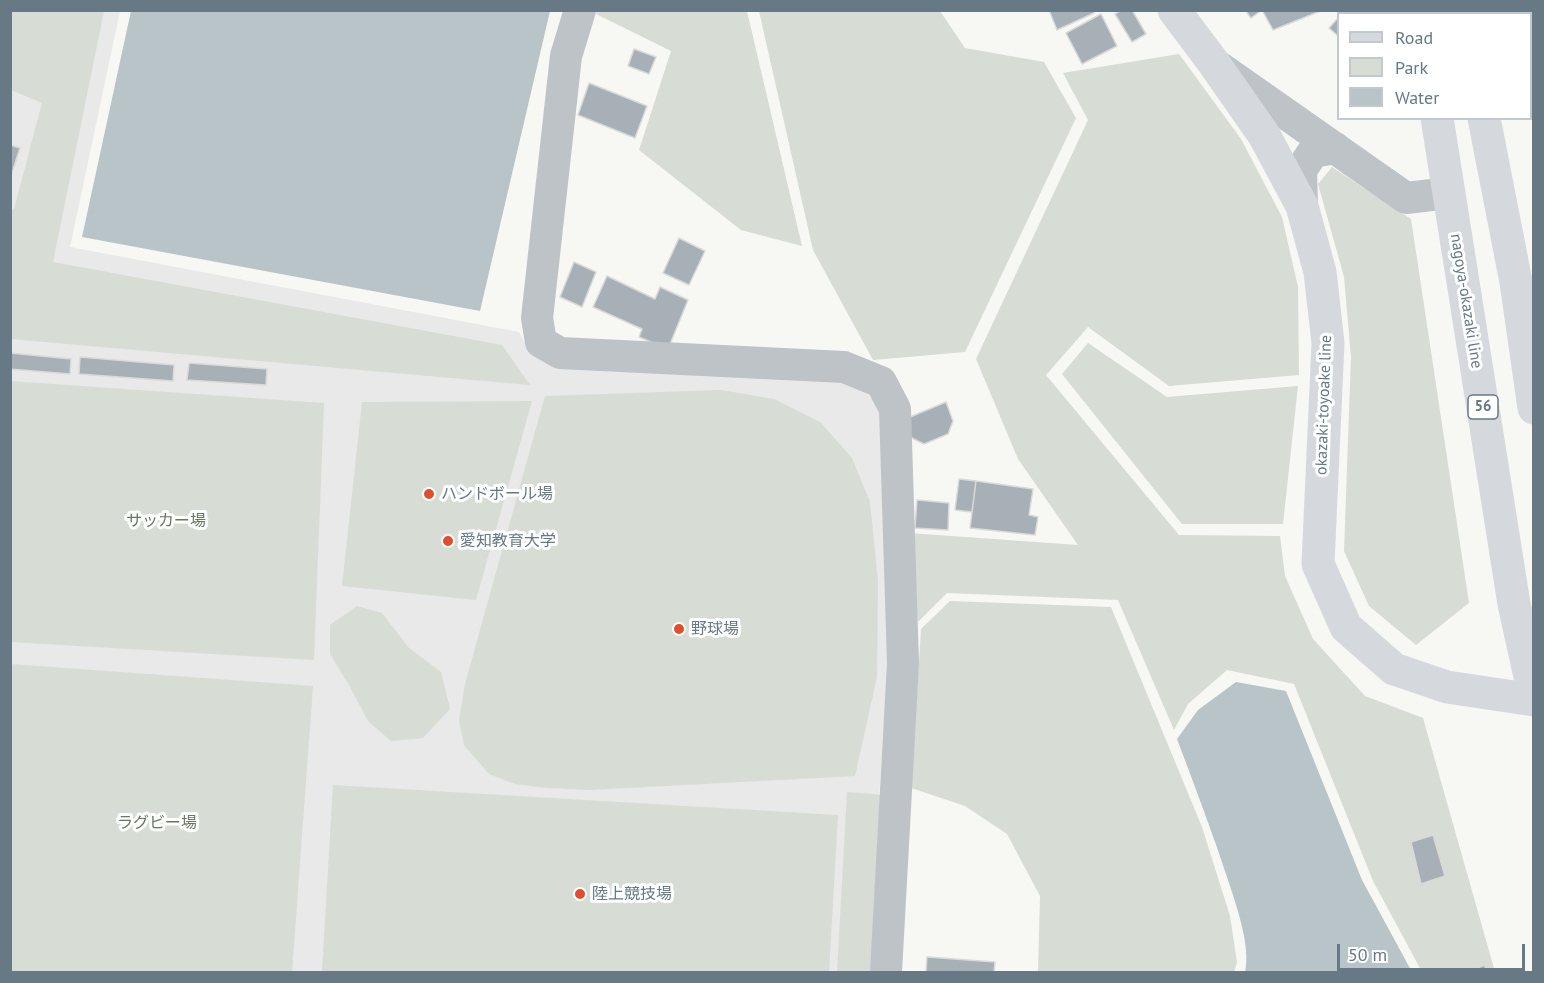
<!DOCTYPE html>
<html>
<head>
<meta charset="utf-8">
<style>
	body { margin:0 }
	#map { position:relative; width:1544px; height:983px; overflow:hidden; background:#f7f7f4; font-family:"PT Sans",sans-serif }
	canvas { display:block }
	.frame { position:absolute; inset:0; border:12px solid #677985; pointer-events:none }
	.legend { position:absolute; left:1337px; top:12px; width:195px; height:108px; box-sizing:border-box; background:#fff; border:2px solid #c2c9ce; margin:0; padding:8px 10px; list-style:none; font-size:18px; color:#677985 }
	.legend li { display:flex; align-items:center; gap:12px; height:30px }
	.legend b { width:30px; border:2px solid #c2c9ce }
	.scale { position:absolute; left:1337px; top:944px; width:188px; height:27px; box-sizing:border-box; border:3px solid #677985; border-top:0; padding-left:8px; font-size:18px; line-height:21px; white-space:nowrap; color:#677985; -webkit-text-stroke:4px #fff; paint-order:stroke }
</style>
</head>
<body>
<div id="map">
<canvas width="1544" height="983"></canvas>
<div class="frame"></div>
<ul class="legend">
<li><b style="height:8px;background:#d5d9dd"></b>Road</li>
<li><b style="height:16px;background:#d7dcd4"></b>Park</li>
<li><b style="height:16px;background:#b8c4c8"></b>Water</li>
</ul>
<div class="scale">50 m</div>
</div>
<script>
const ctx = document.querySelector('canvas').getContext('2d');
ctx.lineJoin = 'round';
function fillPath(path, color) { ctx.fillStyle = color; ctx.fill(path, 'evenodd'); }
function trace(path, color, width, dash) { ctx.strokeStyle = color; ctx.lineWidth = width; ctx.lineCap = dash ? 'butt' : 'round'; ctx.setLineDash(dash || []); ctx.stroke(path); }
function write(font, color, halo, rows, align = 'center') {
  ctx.font = font + ' "PT Sans","Noto Sans JP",sans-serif'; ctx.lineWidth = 6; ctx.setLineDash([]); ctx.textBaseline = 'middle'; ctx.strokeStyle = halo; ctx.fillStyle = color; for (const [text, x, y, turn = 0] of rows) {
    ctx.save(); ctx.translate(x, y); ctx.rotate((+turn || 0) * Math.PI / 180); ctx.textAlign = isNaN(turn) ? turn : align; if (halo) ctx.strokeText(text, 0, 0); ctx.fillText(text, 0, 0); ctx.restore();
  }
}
const built = new Path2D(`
	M 10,11 L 120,11 L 70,247 L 519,332 L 529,351 L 841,379 L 872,392 L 882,416 L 888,666 L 867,972 L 11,972 Z`);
const green = new Path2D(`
	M 11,10 L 104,11 L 53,262 L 502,345 L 530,385 L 11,339 L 11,208 L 14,209 L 42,103 L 11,90 Z
	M 597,11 L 747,11 L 802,246 L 741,230 L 639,150 L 671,51 L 596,14 Z
	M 759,11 L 940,11 L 965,48 L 1044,62 L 1076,118 L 965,352 L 873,360 L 813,250 Z
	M 1506,11 L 1533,11 L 1534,117 L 1531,118 L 1530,14 L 1507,13 Z
	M 1179,54 L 1241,139 L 1282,217 L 1298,287 L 1299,375 L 1169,386 L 1088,327 L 1046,375 L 1179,535 L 1280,536 L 1285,576 L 1313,639 L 1365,696 L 1423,718 L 1495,972 L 1422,972 L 1373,881 L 1294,684 L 1227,670 L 1188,704 L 1174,730 L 1118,600 L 947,593 L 918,622 L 909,533 L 1078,545 L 1018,459 L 976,359 L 1088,120 L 1063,73 Z
	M 1332,167 L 1411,219 L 1469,603 L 1416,645 L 1369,606 L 1344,551 L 1351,357 L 1344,277 L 1318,184 Z
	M 1088,343 L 1167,397 L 1298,386 L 1283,524 L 1182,524 L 1062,374 Z
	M 10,381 L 324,403 L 314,660 L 11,642 Z
	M 721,390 L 774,399 L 820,422 L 852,458 L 870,502 L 878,581 L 877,677 L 855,776 L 590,790 L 547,788 L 515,784 L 489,774 L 464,745 L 459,720 L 465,684 L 545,396 Z
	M 532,401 L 476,600 L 342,586 L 362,402 Z
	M 950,601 L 1111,607 L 1202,827 L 1230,916 L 1237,962 L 1234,972 L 1038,972 L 1040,896 L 1007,834 L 965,806 L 911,788 L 921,629 Z
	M 357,606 L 382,613 L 409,648 L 441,672 L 450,709 L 423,738 L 391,741 L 368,721 L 349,685 L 330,654 L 330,625 Z
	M 11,664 L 313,686 L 292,972 L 11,972 Z
	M 333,785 L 838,815 L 829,972 L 322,972 Z
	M 847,792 L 884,795 L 875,972 L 837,972 Z`);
const water = new Path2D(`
	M 131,11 L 550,11 L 480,311 L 82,237 Z
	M 1236,682 L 1286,691 L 1362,880 L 1412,972 L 1245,972 C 1251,948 1237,907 1229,883 C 1213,834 1195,787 1177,739 L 1198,710 Z`);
const building = new Path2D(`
	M 1049,10 L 1093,10 L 1094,13 L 1057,30 Z
	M 1122,10 L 1132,10 L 1146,34 L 1132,42 L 1115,14 Z
	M 1245,10 L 1262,10 L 1251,18 Z
	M 1262,10 L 1323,10 L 1273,30 Z
	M 1345,10 L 1375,10 L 1376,11 L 1374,14 L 1342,14 Z
	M 1101,14 L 1117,46 L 1082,64 L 1066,33 Z
	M 1338,18 L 1338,36 L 1329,28 Z
	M 634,49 L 656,57 L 649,74 L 628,66 Z
	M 589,83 L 647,106 L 635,138 L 578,115 Z
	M 10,145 L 20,148 L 10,179 Z
	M 679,238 L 705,251 L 689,285 L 663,273 Z
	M 574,262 L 596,272 L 582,307 L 560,297 Z
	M 607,276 L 655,299 L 660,287 L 688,300 L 668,349 L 639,337 L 642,329 L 593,307 Z
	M 10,353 L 71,359 L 70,374 L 10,369 Z
	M 80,357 L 174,365 L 173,381 L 79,374 Z
	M 189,363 L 267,369 L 266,385 L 187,380 Z
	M 946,402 L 953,421 L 948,434 L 924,444 L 910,437 L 903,420 Z
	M 959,479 L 976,481 L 972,512 L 955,510 Z
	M 976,481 L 1033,489 L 1029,515 L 1038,517 L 1035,535 L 970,528 Z
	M 917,500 L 949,503 L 948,530 L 915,528 Z
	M 1433,835 L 1445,876 L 1421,884 L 1411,842 Z
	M 927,957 L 995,962 L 994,972 L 926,972 Z
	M 1484,965 L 1488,972 L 1468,972 Z`);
const minor = new Path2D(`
	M 580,10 L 566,56 L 537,318 L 541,342 L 560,353 L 844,367 L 881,382 L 895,409 L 903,663 L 886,972
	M 1219,67 L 1406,198 L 1449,193
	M 1302,206 L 1301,170 L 1313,152 L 1335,148`);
const major = new Path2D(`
	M 1174,10 L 1213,62 L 1264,135 L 1302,206 L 1320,272 L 1328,343 L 1318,564 L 1346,627 L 1394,669 L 1447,687 L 1534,700
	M 1417,10 L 1418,14
	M 1462,10 L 1463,14
	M 1437,118 L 1514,604 L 1534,695
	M 1484,118 L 1516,282 L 1534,408`);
const markers = [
	[429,494,6,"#e14e2b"],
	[448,541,6,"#e14e2b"],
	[679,629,6,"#e14e2b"],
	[580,894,6,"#e14e2b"]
];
const shields = [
	[1483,407,30]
];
const shieldNames = [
	["56",1483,407]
];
const streetNames = [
	["nagoya-okazaki line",1466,301,81],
	["okazaki-toyoake line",1324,405,-88]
];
const poiNames = [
	["ハンドボール場",441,494],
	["愛知教育大学",460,541],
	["野球場",691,629],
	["陸上競技場",592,894]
];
const parkNames = [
	["サッカー場",166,521],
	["ラグビー場",157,823]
];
fillPath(built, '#e8e9e8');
fillPath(green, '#d7dcd4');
fillPath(water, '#b8c4c8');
fillPath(building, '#a7b0b6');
trace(building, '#d9d9d7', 1.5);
trace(minor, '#bec3c7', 32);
trace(major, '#d5d9dd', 33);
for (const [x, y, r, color] of markers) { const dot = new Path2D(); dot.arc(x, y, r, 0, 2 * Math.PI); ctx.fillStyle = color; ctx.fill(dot); trace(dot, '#fff', 2); }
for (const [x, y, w] of shields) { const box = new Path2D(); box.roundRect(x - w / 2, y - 12, w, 24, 4.5); ctx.fillStyle = '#fff'; ctx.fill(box); trace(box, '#677985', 1.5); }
write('bold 15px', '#677985', null, shieldNames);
write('16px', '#677985', '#fff', streetNames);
write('16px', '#677985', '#fff', poiNames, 'left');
write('16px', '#667762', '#fff', parkNames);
</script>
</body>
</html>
